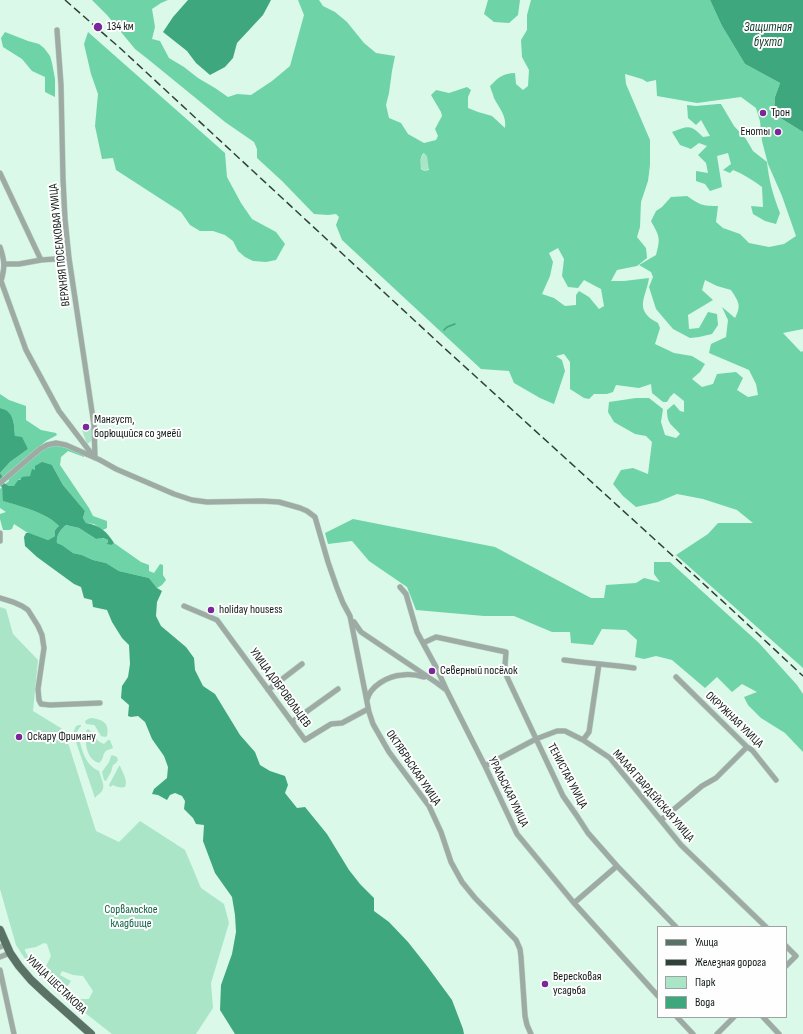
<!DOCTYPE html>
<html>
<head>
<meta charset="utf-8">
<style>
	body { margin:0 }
	#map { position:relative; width:803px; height:1034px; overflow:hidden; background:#daf9e9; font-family:"Sofia Sans Condensed",sans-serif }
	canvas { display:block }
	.legend { position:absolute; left:657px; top:926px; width:130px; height:92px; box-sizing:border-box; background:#fefefe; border:1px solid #9ea2a0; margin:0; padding:5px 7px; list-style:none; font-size:12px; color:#0e1914 }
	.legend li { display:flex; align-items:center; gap:8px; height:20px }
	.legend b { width:20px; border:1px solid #9ea2a0 }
</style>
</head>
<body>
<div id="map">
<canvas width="803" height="1034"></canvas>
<ul class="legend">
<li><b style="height:5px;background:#5a7165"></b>Улица</li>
<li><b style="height:5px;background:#314039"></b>Железная дорога</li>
<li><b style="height:11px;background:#aae5c8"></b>Парк</li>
<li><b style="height:11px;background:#3fa77e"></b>Вода</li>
</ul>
</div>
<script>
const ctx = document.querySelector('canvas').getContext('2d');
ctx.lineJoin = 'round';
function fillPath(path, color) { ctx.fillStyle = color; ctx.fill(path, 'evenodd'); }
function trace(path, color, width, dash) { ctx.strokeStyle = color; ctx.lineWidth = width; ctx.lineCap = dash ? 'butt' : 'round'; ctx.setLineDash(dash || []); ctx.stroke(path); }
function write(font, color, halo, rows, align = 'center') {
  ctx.font = font + ' "Sofia Sans Condensed",sans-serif'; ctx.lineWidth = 4; ctx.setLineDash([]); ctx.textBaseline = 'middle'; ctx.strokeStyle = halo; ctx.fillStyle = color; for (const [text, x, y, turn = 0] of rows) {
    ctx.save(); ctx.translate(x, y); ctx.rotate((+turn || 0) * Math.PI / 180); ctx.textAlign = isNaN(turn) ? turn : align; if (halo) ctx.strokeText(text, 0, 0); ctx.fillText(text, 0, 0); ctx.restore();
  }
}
const green = new Path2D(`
	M 425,153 C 429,157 430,164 429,169 L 424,171 L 421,168 C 421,163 419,157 425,153 Z
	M 92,426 L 93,440 L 87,444 L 82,430 Z
	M 0,607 L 6,609 L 13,634 L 38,660 L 33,711 L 64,730 L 96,831 L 119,842 L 140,821 L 185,850 L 201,888 L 224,904 L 229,923 L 211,983 L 213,1008 L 196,1034 L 112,1034 L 75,1005 L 80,999 L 89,999 L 93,991 L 83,976 L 73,975 L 62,971 L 60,975 L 71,981 L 67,987 L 68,991 L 65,997 L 43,978 L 45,968 L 51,956 L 47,944 L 44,943 L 36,947 L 25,949 L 25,951 L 30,960 L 30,961 L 27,962 L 16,945 L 0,889 Z
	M 91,718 C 102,719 110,723 107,736 L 105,737 L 101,736 L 95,726 L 94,725 L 86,724 L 85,721 L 88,719 Z
	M 79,725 L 81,725 L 81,726 L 78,730 L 77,732 C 82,747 83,764 99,771 C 100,776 106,786 102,791 C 100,794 97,795 95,798 L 73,733 L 76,726 Z
	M 88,729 C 95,733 93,740 104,744 L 108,740 L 110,740 L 113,748 C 111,749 106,750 105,752 C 102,756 104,759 99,763 C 86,759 85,743 86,731 Z
	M 112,755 L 117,757 L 118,760 L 116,763 L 113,765 L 111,772 L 106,781 L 104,780 L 102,772 L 109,762 L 111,756 Z
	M 119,766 L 120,766 C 123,773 128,781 125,787 C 120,788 117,787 113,785 L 110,787 L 109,785 Z`);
const forest = new Path2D(`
	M 92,0 L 168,0 L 161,3 L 152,9 L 155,27 L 152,39 L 160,41 L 169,58 L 184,67 L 198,78 L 215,88 L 228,97 L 237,94 L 251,95 L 272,81 L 290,66 L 304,15 L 298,0 L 319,0 L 323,6 L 335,12 L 347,22 L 364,43 L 376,53 L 395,56 L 392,71 L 389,93 L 386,105 L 389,118 L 401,123 L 408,134 L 424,143 L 436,140 L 438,136 L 435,129 L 442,116 L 441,112 L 431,95 L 436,90 L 449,93 L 467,87 L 471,90 L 468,97 L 468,108 L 478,112 L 492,116 L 505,128 C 507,116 499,108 494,98 C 493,94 491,90 490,86 C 498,78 503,73 515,73 L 516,84 L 523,90 L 528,86 L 529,70 L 522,57 L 521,40 L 527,30 L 527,15 L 531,0 L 710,0 L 722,26 L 745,64 L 780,83 L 775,97 L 774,114 L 803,132 L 803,329 L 783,333 L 801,352 L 803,351 L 803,668 L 676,555 L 708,534 L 718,523 L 753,523 L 737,510 L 703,499 L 677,494 L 658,502 L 636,507 L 623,496 L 613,484 L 621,470 L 633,468 L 648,474 L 652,442 L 646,436 L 635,434 L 614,422 L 608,412 L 609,402 L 636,398 L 649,398 L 663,409 L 661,422 L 665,435 L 676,438 L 680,434 C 672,424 667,425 667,410 L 674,404 L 680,411 L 684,412 L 684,401 L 674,393 L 670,397 L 667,402 L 663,402 L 652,393 L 651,384 L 639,388 L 616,385 L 613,392 L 607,394 L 594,394 L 589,399 L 584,398 L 570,389 L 570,362 L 564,354 L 556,356 L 562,360 L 565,371 L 554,404 L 540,398 L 514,383 L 509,371 L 481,369 L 342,240 L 336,225 L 339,217 L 336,214 L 328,215 L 314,214 L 282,181 L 257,158 L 257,149 L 254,142 L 225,122 L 149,60 L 135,49 L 107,15 ZM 625,74 L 642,79 L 647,82 L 656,80 L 657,96 L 697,103 L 741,97 L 756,108 L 760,121 L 762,141 L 768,164 L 782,196 L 796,236 L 784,244 L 769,247 L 749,243 L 740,234 L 723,228 L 716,222 L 718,206 C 702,206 700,205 687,196 L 671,197 L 662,207 L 656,211 L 651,221 C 659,236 661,237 656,255 L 639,265 L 651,272 L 653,277 L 649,287 L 656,309 L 673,329 L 690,338 L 699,337 L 712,334 L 718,325 L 717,314 L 708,312 L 699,328 L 689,329 L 688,315 L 713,300 L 702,290 L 705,280 L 717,286 L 731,290 C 738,301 742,305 735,318 L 722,307 L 728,320 L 726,337 L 711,344 L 709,353 L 749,370 L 756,384 L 758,395 L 748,397 L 737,390 L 743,378 L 736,372 L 717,374 L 713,384 L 702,387 L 692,379 L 700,372 L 705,364 L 692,356 L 674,353 L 655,344 L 660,328 L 658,323 C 633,310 646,298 649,278 L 624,281 L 611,281 L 617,270 L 637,266 L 647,258 L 646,248 L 637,237 L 640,227 L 641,202 L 648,181 L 650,165 L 650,140 L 626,84 ZM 424,153 L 427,156 L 429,170 L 424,171 L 421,169 C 421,163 419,157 424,153 ZM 558,248 L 564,259 L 562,276 L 568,287 L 578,288 L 584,280 L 601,289 L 604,306 L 599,309 L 589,297 L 579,291 L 576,295 L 576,305 L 565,306 L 554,298 L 542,294 L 550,276 L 553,262 L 549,253 Z
	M 488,0 L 520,0 L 518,15 L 509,23 L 494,22 L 484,14 Z
	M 5,32 L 28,41 L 39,44 L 44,48 L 50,56 L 52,63 L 55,79 L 55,97 L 45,92 L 45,77 L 32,71 L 22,59 L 3,47 L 1,38 Z
	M 88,32 L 225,153 L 227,177 L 241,203 L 252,219 L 276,232 L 285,244 L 276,260 L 266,262 L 253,261 L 245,257 L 238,251 L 233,241 L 225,235 L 213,231 L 200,231 L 190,225 L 181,212 L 116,170 L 113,158 L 102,159 L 95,126 L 98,94 L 91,74 L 84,44 Z
	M 718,104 L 721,104 L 734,126 L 746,139 L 753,151 L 767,162 C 769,181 773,195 780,213 L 776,224 L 765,221 L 753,214 L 751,206 L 763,207 L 762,187 C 753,180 743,174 733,170 L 730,173 L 723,170 L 731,164 L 728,153 L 717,156 L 722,187 L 710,191 L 705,184 L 696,181 L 696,171 L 708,173 L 706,163 L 698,155 L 707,146 L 699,143 L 691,149 L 680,145 L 672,132 C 689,126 690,124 703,137 L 710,136 L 701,120 L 696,125 L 688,118 L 687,105 L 696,106 Z
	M 0,394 L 9,400 L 26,406 L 26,420 L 41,430 L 56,433 L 57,435 L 46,441 L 3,477 L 0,473 L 10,462 L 28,449 L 15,436 C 14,423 14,412 0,408 Z
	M 56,445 L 65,447 L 84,455 L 84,457 L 68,451 L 61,457 L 60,465 L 89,508 L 93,516 L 107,521 L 107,528 L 103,530 L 94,524 L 86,523 L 83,518 L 85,511 L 63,485 L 52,465 L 35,470 L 30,476 L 18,480 L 15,486 L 9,486 L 5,484 L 9,481 L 8,478 L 43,448 Z
	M 2,487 L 4,501 C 20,506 47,513 59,526 C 55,529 54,531 55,536 L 48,540 L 28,533 L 14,524 L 12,529 L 9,530 L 3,530 L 0,519 L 0,514 L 6,512 L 0,508 L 0,489 Z
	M 353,519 L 495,547 L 591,598 L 604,598 L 606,585 L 636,583 L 644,578 L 660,582 L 654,574 L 654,562 L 670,562 L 759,643 L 797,685 L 803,694 L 803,752 L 785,733 L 761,718 L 748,705 L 744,697 L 757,692 L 742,684 L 732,692 L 717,677 L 705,688 L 672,660 L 656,656 L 644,659 L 635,657 L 637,640 L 626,630 L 602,629 L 593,645 L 571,643 L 570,632 L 552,632 L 514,616 L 484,616 L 416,610 L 407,587 L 369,561 L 352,541 L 328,544 L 325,533 Z
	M 66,525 L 79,528 L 96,539 L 102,538 L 108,540 L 107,543 L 112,545 L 114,543 L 141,562 L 149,565 L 149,571 L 154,573 L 160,564 L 163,565 L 163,575 L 166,580 L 162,585 L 157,588 L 149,578 L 119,571 L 106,563 L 93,560 L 82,555 L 73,553 L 62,545 L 57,543 C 56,536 60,530 66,525 Z`);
const water = new Path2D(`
	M 188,0 L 271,0 L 263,15 L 237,43 L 233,58 L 225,67 L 210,75 L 196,63 L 187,51 L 163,32 L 173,17 Z
	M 710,0 L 803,0 L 803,132 L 774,114 L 775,97 L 780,83 L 745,64 L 722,26 Z
	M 0,408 C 14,411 14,423 15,436 L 22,437 L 28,449 L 10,462 L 0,473 L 3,477 L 2,482 L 9,486 L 14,486 L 18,480 L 20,480 L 22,477 L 30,476 L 32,469 L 35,470 L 35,466 L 42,462 L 52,465 L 63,485 L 85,511 L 83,518 L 86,523 C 100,525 107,532 114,543 L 112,545 L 107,544 L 108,540 L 103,538 L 96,539 L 79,528 L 66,525 C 60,530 56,536 57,543 L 62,545 L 73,553 L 82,555 L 93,560 L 106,563 L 119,571 L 149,578 L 157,588 L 162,591 L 157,602 L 156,616 L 161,626 L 186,647 L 194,658 L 195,670 L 203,686 L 215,694 L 240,735 L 255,752 L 260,765 L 270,771 L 285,776 L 288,785 L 285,793 L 297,808 L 305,807 L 327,834 L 349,870 L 360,884 L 374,898 L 374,911 L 389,922 L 408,942 L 427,966 L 452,1000 L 463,1029 L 464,1034 L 235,1034 L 220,1010 L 221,985 L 232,954 L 236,932 L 235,915 L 232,897 L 215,873 L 203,841 L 204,825 L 196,824 L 193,818 L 184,809 L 185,801 L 182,796 L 175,793 L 170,795 L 167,800 L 158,795 L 152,794 L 154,789 L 167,778 L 168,767 L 164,756 L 152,739 L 145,722 L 138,716 L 131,717 L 128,716 L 129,705 L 121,698 L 122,686 L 128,677 L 130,664 L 129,645 L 122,638 L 112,622 L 107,610 L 93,607 L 92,600 L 84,598 L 81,587 L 74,584 L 37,557 L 25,546 L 24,537 L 26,533 L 29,533 L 48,540 L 55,536 C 54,531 55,529 59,526 C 47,513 20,506 3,501 L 2,487 L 0,486 Z`);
const stream = new Path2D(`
	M 444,330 L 447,327 L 455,324`);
const street = new Path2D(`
	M 57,30 L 61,85 L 63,179 L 65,219 L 69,258 L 94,425 L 95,458
	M 0,173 L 41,260
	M 0,247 C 5,262 5,267 1,281 L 26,350 L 59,411 L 94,457
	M 4,264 L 19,264 L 41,260 L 69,258
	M 0,483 L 40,449 L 47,445 L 56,443 L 66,445 L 100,460 L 116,469 L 174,494 L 192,500 L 207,502 L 262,501 L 279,502 L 300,508 L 307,511 L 315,517 L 328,562 L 337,588 L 343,603 L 350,616 L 369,712 L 373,724 L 389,752 L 429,806 L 441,832 L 451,862 L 462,882 L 475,898 L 516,940 L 520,949 L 521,957 L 525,1016 L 527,1025 L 531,1034
	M 0,533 L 0,541
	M 400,587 L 406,594 L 417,632 L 436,667 L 447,691 L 485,766 L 517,834 L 574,903 L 658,996
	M 0,598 L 13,602 L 22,606 L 28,610 L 38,626 L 42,635 L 44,648 L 38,689 L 39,700 L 41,704 L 50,705 L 100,703
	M 184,606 L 217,620 L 305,740 L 331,724 L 342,723 L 368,709
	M 354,622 L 361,632 L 437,683 L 445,689
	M 423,643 L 436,637 L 506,652 L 505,666 L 507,677 L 563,796 L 577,816 L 588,833 L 617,866 L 676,927
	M 564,660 C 588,663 611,665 634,668
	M 676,677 L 747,747 L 752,750 L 776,780
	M 268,690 L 302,664
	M 367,700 C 370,686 388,676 402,675 C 409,674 417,675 424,677
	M 292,722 L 338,689
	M 583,740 L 589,732 L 599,664
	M 485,766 L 536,739 L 557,731 L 565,731 L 583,740 L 610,758 L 681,845 L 766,927
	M 661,820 L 702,786 L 716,778 L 747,747
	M 574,903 L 617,866
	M 786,946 L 796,956 L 786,966
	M 0,947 L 6,944
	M 0,957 L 10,953
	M 0,970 L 14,1034
	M 677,1017 L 693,1034
	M 763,1017 L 779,1034
	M 717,1034 L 734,1017`);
const primary = new Path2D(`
	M 0,930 L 10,953 L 19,966 L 31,980 L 47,995 L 91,1034`);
const rail = new Path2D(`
	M 65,0 L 120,48 L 441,345 L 729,607 L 803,676`);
const markers = [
	[98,27,5,"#782899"],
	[763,113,4,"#782899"],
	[778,132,4,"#782899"],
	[86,427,4,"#782899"],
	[211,610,4,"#782899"],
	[432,671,4,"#782899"],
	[19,737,4,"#782899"],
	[545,984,4,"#782899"]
];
const poiNames = [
	["134 км",107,27],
	["Трон",771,113],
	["Еноты",770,132,"right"],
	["Мангуст,",94,420],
	["борющийся со змеёй",94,434],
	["holiday housess",219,610],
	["Северный посёлок",440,671],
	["Оскару Фриману",27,737],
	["Вересковая",553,977],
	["усадьба",553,991]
];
const streetNames = [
	["ВЕРХНЯЯ ПОСЕЛКОВАЯ УЛИЦА",60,245,-96],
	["УЛИЦА ДОБРОВОЛЬЦЕВ",280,688,54],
	["ОКРУЖНАЯ УЛИЦА",734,720,44],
	["ОКТЯБРЬСКАЯ УЛИЦА",413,768,56],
	["ТЕНИСТАЯ УЛИЦА",567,776,62],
	["УРАЛЬСКАЯ УЛИЦА",508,792,64],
	["МАЛАЯ ГВАРДЕЙСКАЯ УЛИЦА",653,796,49],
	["УЛИЦА ШЕСТАКОВА",56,985,44]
];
const parkNames = [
	["Сорвальское",131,910],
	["кладбище",131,924]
];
const waterNames = [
	["Защитная",768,28],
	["бухта",768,43]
];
fillPath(green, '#aae5c8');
fillPath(forest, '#6ed3a7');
fillPath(water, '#3fa77e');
trace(stream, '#3fa77e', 1.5);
trace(street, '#b9d5c7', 6);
trace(primary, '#b9d5c7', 9);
trace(street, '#9eaba4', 5);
trace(primary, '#5a7165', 8);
trace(rail, '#314039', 1.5, [8, 4]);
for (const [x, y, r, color] of markers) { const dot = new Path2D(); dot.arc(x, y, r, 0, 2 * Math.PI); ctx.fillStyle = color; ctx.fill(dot); trace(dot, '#fefefe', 1.5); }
write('12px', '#0e1914', '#fefefe', poiNames, 'left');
write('12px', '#0e1914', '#fefefe', streetNames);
write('12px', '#0f5f43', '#fefefe', parkNames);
write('italic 13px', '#14402f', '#fefefe', waterNames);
</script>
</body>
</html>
